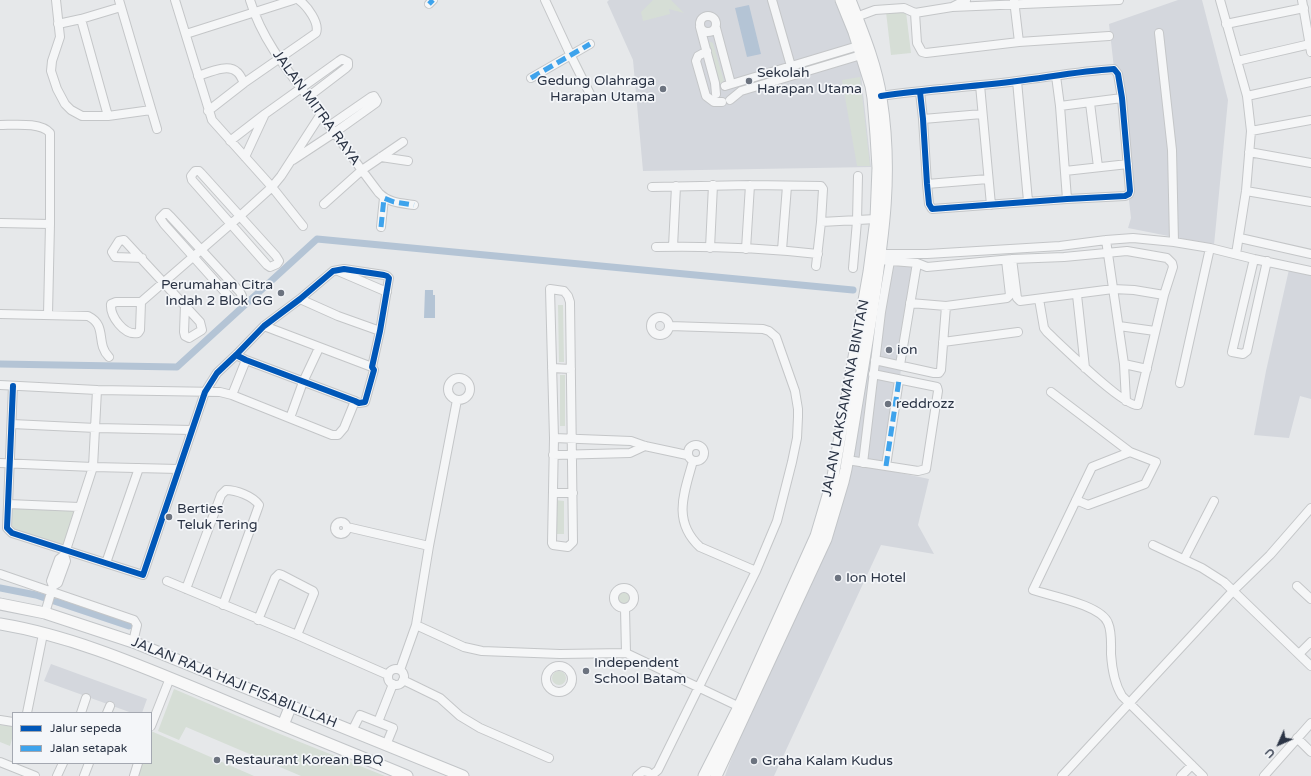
<!DOCTYPE html>
<html>
<head>
<meta charset="utf-8">
<style>
	body { margin:0 }
	#map { position:relative; width:1311px; height:776px; overflow:hidden; background:#e6e8ea; font-family:"Varela Round",sans-serif }
	canvas { display:block }
	.legend { position:absolute; left:12px; top:712px; width:140px; height:52px; box-sizing:border-box; background:#f4f6f9; border:1px solid #a4a8b1; margin:0; padding:5px 7px; list-style:none; font-size:12px; color:#2b3445 }
	.legend li { display:flex; align-items:center; gap:8px; height:20px }
	.legend b { width:20px; border:1px solid #a4a8b1 }
	.north { position:absolute; left:1259px; top:724px; width:40px; height:40px; -webkit-text-stroke:3px #f4f6f9; paint-order:stroke; rotate:225deg; font-size:11px; font-weight:700; line-height:16px; text-align:center; color:#2b3445 }
	.north::after { content:''; display:block; margin:auto; width:14px; height:18px; background:#2b3445; clip-path:polygon(50% 0,100% 100%,50% 72%,0 100%) }
</style>
</head>
<body>
<div id="map">
<canvas width="1311" height="776"></canvas>
<ul class="legend">
<li><b style="height:5px;background:#0057b8"></b>Jalur sepeda</li>
<li><b style="height:5px;background:#3ea3ec"></b>Jalan setapak</li>
</ul>
<div class="north">U</div>
</div>
<script>
const ctx = document.querySelector('canvas').getContext('2d');
ctx.lineJoin = 'round';
function fillPath(path, color) { ctx.fillStyle = color; ctx.fill(path, 'evenodd'); }
function trace(path, color, width, dash) { ctx.strokeStyle = color; ctx.lineWidth = width; ctx.lineCap = dash ? 'butt' : 'round'; ctx.setLineDash(dash || []); ctx.stroke(path); }
function write(font, color, halo, rows, align = 'center') {
  ctx.font = font + ' "Varela Round",sans-serif'; ctx.lineWidth = 3.5; ctx.setLineDash([]); ctx.textBaseline = 'middle'; ctx.strokeStyle = halo; ctx.fillStyle = color; for (const [text, x, y, turn = 0] of rows) {
    ctx.save(); ctx.translate(x, y); ctx.rotate((+turn || 0) * Math.PI / 180); ctx.textAlign = isNaN(turn) ? turn : align; if (halo) ctx.strokeText(text, 0, 0); ctx.fillText(text, 0, 0); ctx.restore();
  }
}
const built = new Path2D(`
	M 609,0 L 834,0 L 848,30 L 861,74 L 871,167 L 643,171 L 633,60 L 607,2 Z
	M 1178,0 L 1202,0 L 1228,100 L 1214,245 L 1128,228 L 1131,218 L 1109,24 Z
	M 878,252 L 918,256 L 886,470 L 929,479 L 918,525 L 934,554 L 881,545 L 774,776 L 725,776 L 766,664 L 835,506 Z
	M 1290,265 L 1311,270 L 1311,399 L 1300,396 L 1289,438 L 1254,435 L 1266,371 Z
	M 51,664 L 147,699 L 142,713 L 132,713 L 44,681 Z`);
const green = new Path2D(`
	M 653,0 L 671,0 L 684,13 L 669,9 L 670,14 L 643,21 L 641,12 Z
	M 886,12 L 906,12 L 911,53 L 891,55 Z
	M 709,42 L 711,42 L 713,43 L 724,81 L 722,83 L 719,83 Z
	M 860,77 L 870,166 L 857,166 L 842,80 Z
	M 558,305 L 563,305 L 564,362 L 559,362 Z
	M 560,375 L 565,375 L 565,426 L 560,426 Z
	M 555,500 L 564,501 L 564,534 L 555,534 Z
	M 9,504 L 81,509 L 67,551 L 8,529 Z
	M617 597a7 7 0 1 1 14 0a7 7 0 1 1-14 0Z
	M552 678a7 7 0 1 1 14 0a7 7 0 1 1-14 0Z
	M 174,689 L 280,734 L 385,776 L 301,776 L 186,727 L 179,740 L 158,731 Z
	M 0,725 L 13,726 L 13,735 L 10,746 L 0,742 Z
	M 151,731 L 254,776 L 132,776 L 138,763 L 151,763 Z`);
const water = new Path2D(`
	M 749,5 L 761,54 L 747,57 L 735,8 Z
	M 425,290 L 433,290 L 433,295 L 435,295 L 435,318 L 424,318 Z`);
const canal = new Path2D(`
	M 0,364 L 177,367 L 317,239 L 853,290
	M 0,588 L 36,595 L 129,626`);
const minor = new Path2D(`
	M 56,0 L 60,37 L 52,61 L 51,71 L 57,89 L 65,104 L 71,110 L 82,116 L 108,116 L 151,110
	M 119,0 L 157,129
	M 175,0 L 212,120 L 272,187 L 303,226
	M 250,0 C 263,44 294,78 321,114 C 340,140 359,167 379,193 C 389,203 401,203 414,205
	M 545,0 L 571,56 L 590,94
	M 772,0 L 791,66
	M 1014,0 L 1019,42
	M 1220,0 L 1247,96 L 1251,131 L 1246,191 L 1236,254
	M 1302,0 L 1311,52
	M 429,4 L 433,0
	M 952,7 L 1119,0
	M 915,13 L 917,43 L 922,52 L 926,53 L 1019,42 L 1109,36
	M700 24a8 8 0 1 1 16 0a8 8 0 1 1-16 0Z
	M 856,17 L 875,10 L 904,8 L 915,13 L 952,7 L 966,0
	M 81,19 L 108,116
	M 58,24 L 81,19 L 121,7
	M 1226,24 L 1304,8
	M 700,27 L 715,83 L 716,94
	M 716,28 L 731,84
	M 1159,33 L 1172,150 L 1174,242
	M 186,34 L 293,0
	M 707,51 L 698,56 L 696,61 L 706,96 L 714,102 L 722,102
	M 1237,61 L 1310,44
	M 198,76 C 208,73 228,63 237,72 C 240,74 242,79 244,83
	M 1056,76 L 1060,106 L 1067,199
	M 531,78 L 590,44
	M 1017,81 L 1028,201
	M 980,85 L 991,205
	M 725,86 L 858,46
	M 881,96 C 926,89 972,87 1017,81 C 1049,77 1081,71 1114,69 L 1118,74 L 1122,98 L 1130,191 L 1129,194 L 1125,196 L 1067,199 L 932,209 L 929,204 L 927,184 L 923,119 L 920,92
	M 1247,96 L 1311,82
	M 730,100 L 741,91 L 861,55
	M 1090,103 L 1098,167
	M 1060,106 L 1122,98
	M 208,111 L 244,83 L 316,33 C 320,23 307,6 299,0
	M 923,119 L 982,114
	M 0,125 C 14,125 41,122 50,133 L 50,224 L 48,314
	M 1251,131 L 1311,120
	M 230,141 L 265,114 L 339,61 L 342,59 L 348,62 L 348,66 L 346,68 L 308,97
	M 1249,152 L 1311,163
	M 245,157 L 264,116
	M 381,157 L 408,161
	M 293,160 L 334,133 L 376,103 L 377,101 L 374,96 L 371,97 L 329,126
	M 195,171 L 199,171 L 201,173 L 276,256 L 279,261 L 277,264 L 270,267 L 267,265 L 192,180 L 191,176 Z
	M 1065,171 L 1128,164
	M 927,184 L 988,179
	M 652,187 L 750,185 L 821,186 L 823,189 L 821,222 L 816,266
	M 1246,191 L 1311,202
	M 324,204 L 362,170 L 403,142
	M 165,213 L 167,213 L 170,216 L 240,292 L 242,296 L 240,300 L 236,301 L 232,300 L 164,224 L 160,218 Z
	M 821,222 L 876,219
	M 0,223 L 50,224
	M 381,227 L 384,198
	M 1240,238 L 1311,254
	M 1106,240 L 1124,364 L 1126,401
	M 656,247 C 710,246 764,248 818,254
	M 673,247 L 676,186
	M 710,248 L 713,185
	M 746,249 L 750,185
	M 782,250 L 787,186
	M 881,254 L 927,254 L 1060,246 L 1106,240 L 1133,238 L 1174,242 L 1210,248 L 1254,259 L 1311,271
	M 142,258 L 115,257 L 112,252 L 119,241 L 124,240 L 200,322 L 202,330 L 189,338 L 185,336 L 184,332 L 185,305
	M 1012,259 L 1017,298 L 1020,301 L 1113,289 L 1134,290 L 1164,295
	M 1254,259 L 1232,352 L 1243,354 L 1247,351 L 1267,261
	M 880,260 L 917,263 L 927,267 L 1012,259 L 1064,257 L 1127,251 L 1167,258 L 1172,263 L 1173,267 L 1164,295 L 1138,405 C 1125,408 1060,344 1047,332 L 1044,328 L 1039,299
	M 853,268 L 857,221 L 858,176
	M 338,271 L 387,292
	M 550,289 L 564,291 L 568,296 L 570,302 L 573,542 L 568,547 L 553,545 L 552,543 L 554,438 Z
	M 1077,295 L 1085,368
	M 300,299 L 338,316 L 380,331
	M 141,302 L 140,330 L 138,333 C 124,336 110,316 111,304 L 116,302 L 141,302 L 240,216 L 272,187 L 281,176 L 321,114
	M 910,303 L 946,306 L 1007,298 L 1010,295 L 1006,260
	M 0,314 L 88,316 C 108,326 95,343 109,357
	M651 326a9 9 0 1 1 18 0a9 9 0 1 1-18 0Z
	M 264,326 L 372,367
	M 1119,326 L 1155,331
	M 943,342 L 1018,332
	M 875,360 L 934,373 L 939,373 L 941,370 L 946,306
	M 1124,364 L 1147,369
	M 900,365 L 917,263
	M 552,368 L 571,369
	M448 389a11 11 0 1 1 22 0a11 11 0 1 1-22 0Z
	M 1180,383 L 1210,248
	M 0,385 L 97,390 L 220,392 L 232,395 L 332,435 L 338,435 L 344,428 L 355,401
	M 13,386 L 7,528 L 12,533 L 143,575 L 205,392 L 217,373 L 236,355 L 264,326 L 300,299 L 333,271 L 344,269 L 384,275 L 387,276 L 389,278 L 380,331 L 372,367 L 374,370 L 365,402 L 359,403 L 355,401 L 246,360 L 236,355
	M 1051,392 L 1130,452 L 1156,462 L 1145,484 L 1088,505 L 1076,500
	M 232,395 L 246,360
	M 290,418 L 303,382 L 319,348
	M 12,424 L 96,428 L 192,430
	M 554,438 L 631,441 L 645,446 L 687,455
	M688 453a8 8 0 1 1 16 0a8 8 0 1 1-16 0Z
	M 1130,452 L 1092,467 L 1033,590 C 1051,596 1101,605 1108,623 C 1112,632 1111,645 1111,654 C 1112,669 1114,683 1122,696 L 1203,776
	M 553,455 L 630,453 L 645,446
	M 847,460 L 918,471 L 926,469 L 938,391 L 937,387 L 873,374
	M 693,461 C 684,493 672,521 700,547 L 756,571
	M 0,463 L 93,467 L 179,469
	M 863,463 L 881,312 L 890,261
	M 886,466 L 899,380
	M 553,493 L 573,493
	M 8,504 L 79,507
	M335 528a6 6 0 1 1 12 0a6 6 0 1 1-12 0Z
	M 347,527 L 429,546
	M 1153,545 L 1202,568 L 1224,582 L 1311,666
	M 1184,559 L 1214,501
	M 106,563 L 139,468
	M 0,574 L 134,620 L 137,625 L 133,642
	M 167,581 L 297,635 L 388,675
	M 53,586 L 58,583 L 66,561 L 64,555 L 66,550 L 93,467 L 97,390
	M 1297,586 L 1311,599
	M614 598a10 10 0 1 1 20 0a10 10 0 1 1-20 0Z
	M 186,589 L 221,495 L 226,490 C 236,490 253,496 259,505 L 258,508 L 223,605
	M 625,608 L 626,653
	M 45,613 L 53,586 L 51,581 L 59,559 L 64,555
	M 258,620 L 275,578 L 279,574 L 282,575 L 309,589 L 313,591 L 314,593 L 297,635
	M 416,625 L 464,647 L 482,651 L 560,654 L 626,653 L 744,709
	M 1299,654 L 1311,642
	M546 679a13 13 0 1 1 26 0a13 13 0 1 1-26 0Z
	M388 677a8 8 0 1 1 16 0a8 8 0 1 1-16 0Z
	M 400,670 L 416,625 L 429,546 L 457,400
	M 403,680 L 440,698 L 460,716 L 480,728 L 549,758
	M 27,713 L 43,634
	M 81,713 L 86,698
	M 107,713 L 110,706
	M 0,720 L 13,722
	M 378,722 L 393,684
	M 151,726 L 170,678
	M 352,731 L 360,715 L 393,728 L 386,745
	M 1297,738 L 1311,752
	M 0,762 L 35,776
	M 57,776 L 63,763
	M 84,776 L 89,763
	M 134,776 L 138,763
	M 637,776 L 643,771 L 648,772 L 652,776
	M 651,776 L 658,770 L 756,571 L 777,521 L 792,462 L 797,438 L 798,417 L 798,409 L 795,391 L 776,337 L 769,331 L 763,329 L 670,326
	M 1062,776 L 1233,591 L 1270,555 L 1311,508
	M 1181,776 L 1192,765
	M 1264,776 L 1311,723`);
const major = new Path2D(`
	M 0,604 L 45,613 L 133,642 L 463,776
	M 0,624 C 73,636 143,667 211,695 C 277,723 342,749 407,776
	M 283,725 L 291,705
	M 704,776 L 739,707 L 816,536 L 832,482 L 869,272 L 876,219 L 878,168 L 876,135 L 873,98 L 871,86 L 854,32 L 841,0
	M 716,776 L 826,539 L 843,482 L 846,469 C 855,416 863,364 872,311 C 883,237 893,173 881,98 C 876,64 862,31 850,0`);
const quiet = new Path2D(`
	M 429,4 L 433,0
	M 531,78 L 590,44
	M 381,227 L 384,198 L 394,202 L 414,205
	M 886,466 L 899,380`);
const cycleway = new Path2D(`
	M 881,96 C 926,89 972,87 1017,81 C 1049,77 1081,71 1114,69 L 1118,74 L 1122,98 L 1130,191 L 1129,194 L 1125,196 L 1067,199 L 932,209 L 929,204 L 927,184 L 923,119 L 920,92
	M 13,386 L 7,528 L 12,533 L 143,575 L 205,392 L 217,373 L 236,355 L 264,326 L 300,299 L 333,271 L 344,269 L 384,275 L 387,276 L 389,278 L 380,331 L 372,367 L 374,370 L 365,402 L 359,403 L 355,401 L 246,360 L 236,355`);
const markers = [
	[749,81,4,"#6c737f"],
	[663,89,4,"#6c737f"],
	[281,293,4,"#6c737f"],
	[889,350,4,"#6c737f"],
	[888,404,4,"#6c737f"],
	[169,517,4,"#6c737f"],
	[838,578,4,"#6c737f"],
	[586,671,4,"#6c737f"],
	[217,760,4,"#6c737f"],
	[754,761,4,"#6c737f"]
];
const poiNames = [
	["Sekolah",757,73],
	["Harapan Utama",757,89],
	["Gedung Olahraga",655,81,"right"],
	["Harapan Utama",655,97,"right"],
	["Perumahan Citra",273,285,"right"],
	["Indah 2 Blok GG",273,301,"right"],
	["ion",897,350],
	["reddrozz",896,404],
	["Berties",177,509],
	["Teluk Tering",177,525],
	["Ion Hotel",846,578],
	["Independent",594,663],
	["School Batam",594,679],
	["Restaurant Korean BBQ",225,760],
	["Graha Kalam Kudus",762,761]
];
const streetNames = [
	["JALAN MITRA RAYA",316,108,54],
	["JALAN LAKSAMANA BINTAN",846,398,-79],
	["JALAN RAJA HAJI FISABILILLAH",234,683,22]
];
fillPath(built, '#d4d7dd');
fillPath(green, '#d6ded6');
fillPath(water, '#b4c4d5');
trace(canal, '#b4c4d5', 7);
trace(minor, '#c4c6c8', 10);
trace(major, '#c2c5c8', 13);
trace(minor, '#f5f6f7', 8);
trace(major, '#f8f8f8', 11);
trace(quiet, '#3ea3ec', 5, [10, 5]);
trace(cycleway, '#0057b8', 6);
for (const [x, y, r, color] of markers) { const dot = new Path2D(); dot.arc(x, y, r, 0, 2 * Math.PI); ctx.fillStyle = color; ctx.fill(dot); trace(dot, '#f4f6f9', 1.5); }
write('14px', '#2b3445', '#f4f6f9', poiNames, 'left');
write('14px', '#2b3445', '#f4f6f9', streetNames);
</script>
</body>
</html>
